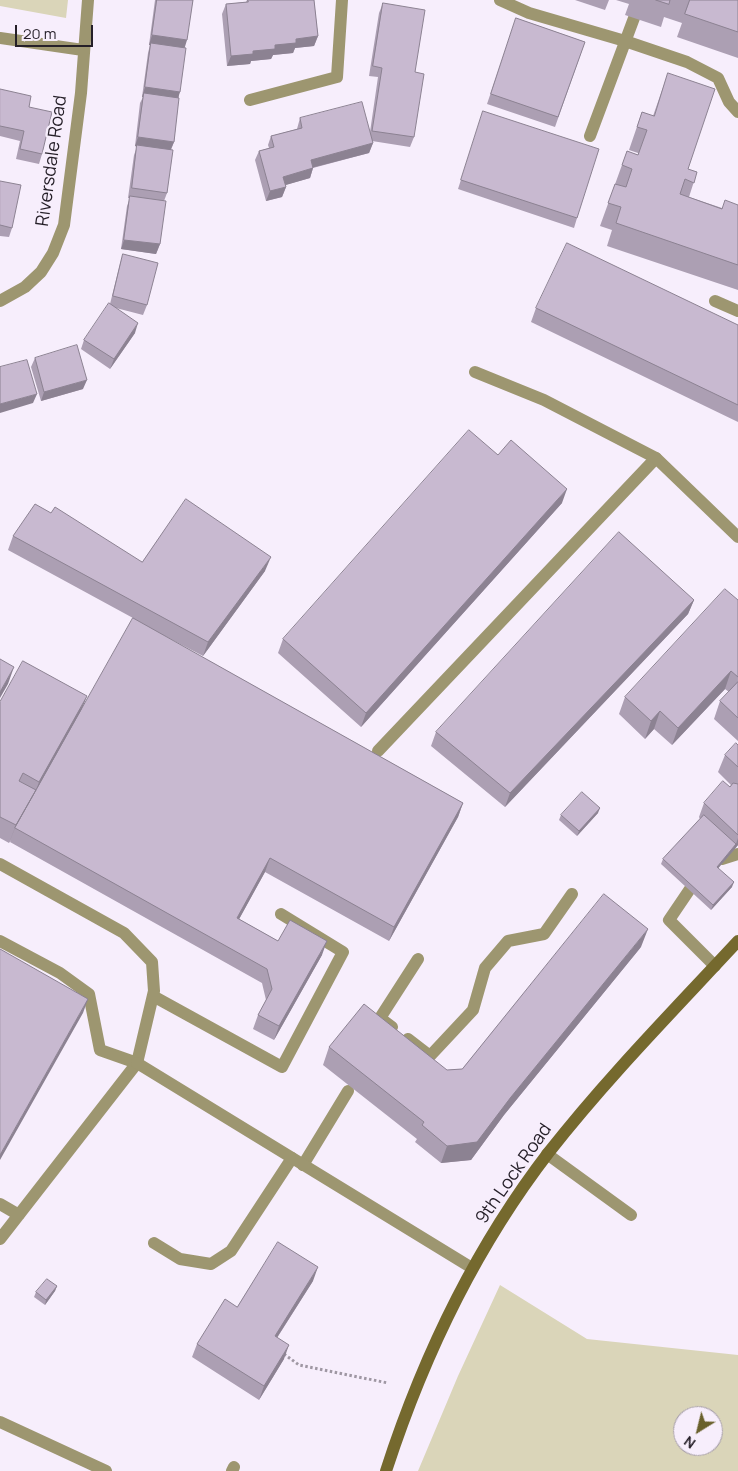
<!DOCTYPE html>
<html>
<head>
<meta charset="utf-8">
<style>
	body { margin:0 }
	#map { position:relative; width:738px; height:1471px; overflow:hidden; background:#f7eefc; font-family:Manrope,sans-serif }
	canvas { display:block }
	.north { position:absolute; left:673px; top:1406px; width:50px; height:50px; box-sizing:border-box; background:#f7eefc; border:1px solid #a39ba7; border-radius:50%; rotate:216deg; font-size:14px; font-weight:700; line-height:20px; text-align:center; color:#251f28 }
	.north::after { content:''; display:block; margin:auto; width:18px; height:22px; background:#69602c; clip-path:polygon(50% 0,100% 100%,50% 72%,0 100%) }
	.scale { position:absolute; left:15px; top:25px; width:78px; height:22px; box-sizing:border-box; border:2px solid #251f28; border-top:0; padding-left:6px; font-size:15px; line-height:18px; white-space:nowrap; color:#251f28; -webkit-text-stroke:4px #f7eefc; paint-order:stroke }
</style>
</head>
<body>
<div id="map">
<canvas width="738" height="1471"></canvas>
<div class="north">N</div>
<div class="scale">20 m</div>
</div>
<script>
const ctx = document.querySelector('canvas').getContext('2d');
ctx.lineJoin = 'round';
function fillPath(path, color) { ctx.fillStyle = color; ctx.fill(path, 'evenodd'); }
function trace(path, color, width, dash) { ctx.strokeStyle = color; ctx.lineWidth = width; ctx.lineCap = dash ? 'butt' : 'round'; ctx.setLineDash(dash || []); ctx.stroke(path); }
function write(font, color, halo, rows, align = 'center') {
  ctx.font = font + ' Manrope,sans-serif'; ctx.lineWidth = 4.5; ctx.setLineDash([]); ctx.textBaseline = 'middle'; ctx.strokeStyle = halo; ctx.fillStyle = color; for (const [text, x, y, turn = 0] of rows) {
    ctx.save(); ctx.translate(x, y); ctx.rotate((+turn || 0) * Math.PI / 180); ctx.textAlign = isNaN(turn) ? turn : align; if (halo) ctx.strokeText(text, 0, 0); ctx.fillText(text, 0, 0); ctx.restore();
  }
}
const green = new Path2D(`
	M 0,0 L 68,0 L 66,18 L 0,6 Z
	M 500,1285 L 587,1339 L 738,1355 L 738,1471 L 418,1471 L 458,1376 ZM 683,1416 L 713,1416 L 713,1446 L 683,1446 Z`);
const path = new Path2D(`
	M 284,1354 L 299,1365 L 388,1383`);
const lane = new Path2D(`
	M 500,0 L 529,13 L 625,41 L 687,62 L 718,78 L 729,102 L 738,112
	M 715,301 L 738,311
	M 378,751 L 656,458
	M 722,859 L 738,854
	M 0,864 L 124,933 L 152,962 L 154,991 L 137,1063 L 0,1239
	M 690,889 L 669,920 L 715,966
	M 0,941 L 60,973 L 89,994 L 100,1050 L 137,1063
	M 153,996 L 282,1067 L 343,952 L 281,914
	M 392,1027 L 380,1018 L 418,959
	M 408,1039 L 430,1056 L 473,1010 L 485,968 L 508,941 L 544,934 L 572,894
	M 547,1154 L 631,1215
	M 303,1165 L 348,1091
	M 0,1204 L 19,1215
	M 154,1243 L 180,1259 L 211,1264 L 231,1251 L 292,1158
	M 0,1422 L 106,1471
	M 232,1471 L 234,1467`);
const street = new Path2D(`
	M 0,38 L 83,50
	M 250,100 L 337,77 L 342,0
	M 590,136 L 634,18
	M 0,301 L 25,287 L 41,272 L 53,253 L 64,225 L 81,93 L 88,0
	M 475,372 L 544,400 L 656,458 L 738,537
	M 137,1063 L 472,1268`);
const secondary = new Path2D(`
	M 386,1471 C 423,1357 475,1248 549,1152 C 607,1078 674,1010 738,941`);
const wall = new Path2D(`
	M 155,0 L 193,0 L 184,48 L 174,142 L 171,150 L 167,193 L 164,201 L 160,244 L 156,254 L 121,249 L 127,206 L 130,198 L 128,198 L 134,155 L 137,147 L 135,146 L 140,103 L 143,97 L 142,97 L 148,53 L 150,45 L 149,45 Z
	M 247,0 L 314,0 L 318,36 L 314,46 L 295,48 L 293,53 L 273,55 L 271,59 L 251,61 L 250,64 L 227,66 L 222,14 L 226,4 L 246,2 Z
	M 575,0 L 609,0 L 605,10 Z
	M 616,0 L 738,0 L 738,58 L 677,37 L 682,23 L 664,17 L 661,27 L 625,15 L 629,4 Z
	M 383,3 L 415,72 L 414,137 L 410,147 L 372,141 L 373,143 L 369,153 L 313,168 L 310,178 L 285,185 L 286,187 L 282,197 L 266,201 L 255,160 L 259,151 L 269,148 L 268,145 L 271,136 L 297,129 L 300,118 L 370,132 L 378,77 L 369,76 L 379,13 Z
	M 516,18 L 585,42 L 555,127 L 487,104 Z
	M 668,73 L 688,169 L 697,172 L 689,197 L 722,208 L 738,205 L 738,290 L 607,246 L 612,230 L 600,226 L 627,151 L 638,155 L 638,153 L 629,150 L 642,112 L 653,116 Z
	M 0,89 L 29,107 L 42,154 L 39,164 L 16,159 L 20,141 L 0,136 Z
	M 483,111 L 577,218 L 574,228 L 458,189 Z
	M 0,181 L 12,228 L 9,237 L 0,236 Z
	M 123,254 L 147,305 L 143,315 L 116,308 L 135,333 L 110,369 L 81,349 L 84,340 L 110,304 L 120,264 Z
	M 536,308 L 738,325 L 738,422 L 531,322 Z
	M 35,358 L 83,389 L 41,401 L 31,367 Z
	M 498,455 L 562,503 L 361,727 L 278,653 L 283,639 Z
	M 13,536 L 142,562 L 265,571 L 203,656 L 161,634 L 463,803 L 458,817 L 389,941 L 265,872 L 239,919 L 278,941 L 322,955 L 274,1040 L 253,1029 L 258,1015 L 266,1000 L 262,983 L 10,842 L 11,840 L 9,843 L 0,838 L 0,702 L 82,709 L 133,618 L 8,550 Z
	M 694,600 L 688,614 L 505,807 L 431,746 L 436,732 Z
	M 738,600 L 738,741 L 714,719 L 720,701 L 729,692 L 725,689 L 672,745 L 654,729 L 645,739 L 619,714 L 625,697 Z
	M 738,745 L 738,845 L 718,868 L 732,887 L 711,910 L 661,864 L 663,859 L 700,819 L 699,817 L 704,803 L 730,787 L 731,785 L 718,772 L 725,755 Z
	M 598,813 L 577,836 L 559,820 L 561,815 Z
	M 641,947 L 504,1115 L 471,1160 L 441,1163 L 415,1142 L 417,1139 L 323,1065 L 329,1047 L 447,1070 L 462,1069 Z
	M 313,1281 L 277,1338 L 284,1359 L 259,1400 L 192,1357 L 197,1344 L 237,1307 Z
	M 57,1286 L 55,1291 L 45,1305 L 34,1297 L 36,1292 Z`);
const shadedWall = new Path2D(`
	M 152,35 L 187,40 L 184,50 L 149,45 Z
	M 318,36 L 314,46 L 295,48 L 293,53 L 273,55 L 271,59 L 251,61 L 250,64 L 227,66 L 231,56 L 275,45 L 296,39 Z
	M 145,87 L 180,92 L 177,101 L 144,93 L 143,97 L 142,97 Z
	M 138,137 L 174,142 L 170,151 L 135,146 Z
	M 373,143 L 369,153 L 307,169 L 311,160 Z
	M 313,168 L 310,178 L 279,187 L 283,177 Z
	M 286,187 L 282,197 L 266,201 L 270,191 Z
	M 124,240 L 160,244 L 156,254 L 121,249 Z
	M 138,323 L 135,333 L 110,369 L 114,359 Z
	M 87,380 L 83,389 L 41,401 L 44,392 Z
	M 37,394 L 33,403 L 0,413 L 0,404 Z
	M 567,489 L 562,503 L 361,727 L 366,713 Z
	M 271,557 L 265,571 L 203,656 L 208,642 Z
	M 694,600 L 688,614 L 505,807 L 510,793 Z
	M 14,667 L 8,684 L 0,698 L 0,692 Z
	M 731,671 L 725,689 L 672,745 L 678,728 Z
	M 87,696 L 80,714 L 33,800 L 39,782 Z
	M 660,711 L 654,729 L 645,739 L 651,721 Z
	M 36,790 L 29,807 L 15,828 L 9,843 L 16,825 Z
	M 463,803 L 458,817 L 389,941 L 394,927 Z
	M 600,808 L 598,813 L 577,836 L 579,831 Z
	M 738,838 L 738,845 L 734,850 Z
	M 736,844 L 734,850 L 715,872 L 717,867 Z
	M 270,858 L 265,872 L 232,932 L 237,918 Z
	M 734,882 L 732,887 L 711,910 L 713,905 Z
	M 648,929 L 641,947 L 504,1115 L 471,1160 L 441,1163 L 447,1146 L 511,1097 Z
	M 327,941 L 322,955 L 274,1040 L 279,1026 Z
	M 88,999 L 83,1013 L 0,1160 L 0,1155 Z
	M 318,1267 L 313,1281 L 269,1350 L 275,1336 Z
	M 57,1286 L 55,1291 L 45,1305 L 46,1300 Z
	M 289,1345 L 284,1359 L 259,1400 L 264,1386 Z`);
const building = new Path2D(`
	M 157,0 L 193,0 L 187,40 L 152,35 Z
	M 248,0 L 314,0 L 318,36 L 296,39 L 296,43 L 275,45 L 275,49 L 253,51 L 253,54 L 231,56 L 226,4 L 248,2 Z
	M 656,0 L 670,0 L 669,4 Z
	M 690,0 L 738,0 L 738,32 L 685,14 Z
	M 383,3 L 425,10 L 415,72 L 424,74 L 414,137 L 372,131 L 382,68 L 373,66 Z
	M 516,18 L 585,42 L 558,117 L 491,94 Z
	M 151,43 L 186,48 L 180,92 L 145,87 Z
	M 668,73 L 715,89 L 688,169 L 697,172 L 694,183 L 685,179 L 680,194 L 722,209 L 725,200 L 738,205 L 738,265 L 616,223 L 621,207 L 608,203 L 615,184 L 626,187 L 632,169 L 622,165 L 627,151 L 638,155 L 647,130 L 637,127 L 642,112 L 654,116 Z
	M 0,89 L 31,96 L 29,107 L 52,112 L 42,154 L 20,149 L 24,131 L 0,126 Z
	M 144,93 L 179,98 L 174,142 L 138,137 Z
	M 362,102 L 373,143 L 311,160 L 313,168 L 283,177 L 286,187 L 270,191 L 259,151 L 274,147 L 271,136 L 302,128 L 300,118 Z
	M 483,111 L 599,149 L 577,218 L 461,180 Z
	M 137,145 L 173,150 L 167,193 L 132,188 Z
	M 0,181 L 21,185 L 12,228 L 0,225 Z
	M 130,196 L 166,201 L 160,244 L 124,240 Z
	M 567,243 L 738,325 L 738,405 L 536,308 Z
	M 123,254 L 158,263 L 147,305 L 113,296 Z
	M 109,303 L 138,323 L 114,359 L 84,340 Z
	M 77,345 L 87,380 L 44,392 L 35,358 Z
	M 27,360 L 37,394 L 0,404 L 0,367 Z
	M 469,430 L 498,455 L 511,440 L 567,489 L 366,713 L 283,639 Z
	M 186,499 L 271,557 L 208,642 L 13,536 L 35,504 L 51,513 L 55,507 L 142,562 Z
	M 619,532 L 694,600 L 510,793 L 436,732 Z
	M 725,589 L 738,600 L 738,677 L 731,671 L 678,728 L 660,711 L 651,721 L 625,697 Z
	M 133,618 L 463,803 L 394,927 L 270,858 L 237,918 L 278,941 L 290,920 L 327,941 L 279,1026 L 258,1015 L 272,989 L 267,969 L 15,828 Z
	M 0,659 L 14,667 L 0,692 Z
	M 23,661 L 87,696 L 39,782 L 23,773 L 19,781 L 36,790 L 16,825 L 0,817 L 0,702 Z
	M 738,682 L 738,718 L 720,701 Z
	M 736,743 L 738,745 L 738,767 L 725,755 Z
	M 723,781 L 730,787 L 733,783 L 738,784 L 738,835 L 704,803 Z
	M 582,792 L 600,808 L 579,831 L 561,815 Z
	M 704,815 L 736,844 L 717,867 L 734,882 L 713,905 L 663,859 Z
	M 604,894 L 648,929 L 511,1097 L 477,1142 L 447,1146 L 422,1125 L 424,1122 L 329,1047 L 364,1004 L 447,1070 L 462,1069 Z
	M 0,949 L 88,999 L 0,1155 Z
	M 278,1242 L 318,1267 L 275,1336 L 289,1345 L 264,1386 L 197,1344 L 225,1299 L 237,1307 Z
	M 47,1279 L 57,1286 L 46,1300 L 36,1292 Z`);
const streetNames = [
	["Riversdale Road",52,161,-82],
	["9th Lock Road",514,1174,-55]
];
fillPath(green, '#dad5b9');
trace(path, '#9f97a3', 3, [2.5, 2.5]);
trace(lane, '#9d9670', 12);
trace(street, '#9d9670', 12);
trace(secondary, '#75692e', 12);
fillPath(wall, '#ac9fb3');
fillPath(shadedWall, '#8c8292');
fillPath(building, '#c8b9d0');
trace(building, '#8c8292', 1);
write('18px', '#251f28', '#f7eefc', streetNames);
</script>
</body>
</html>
